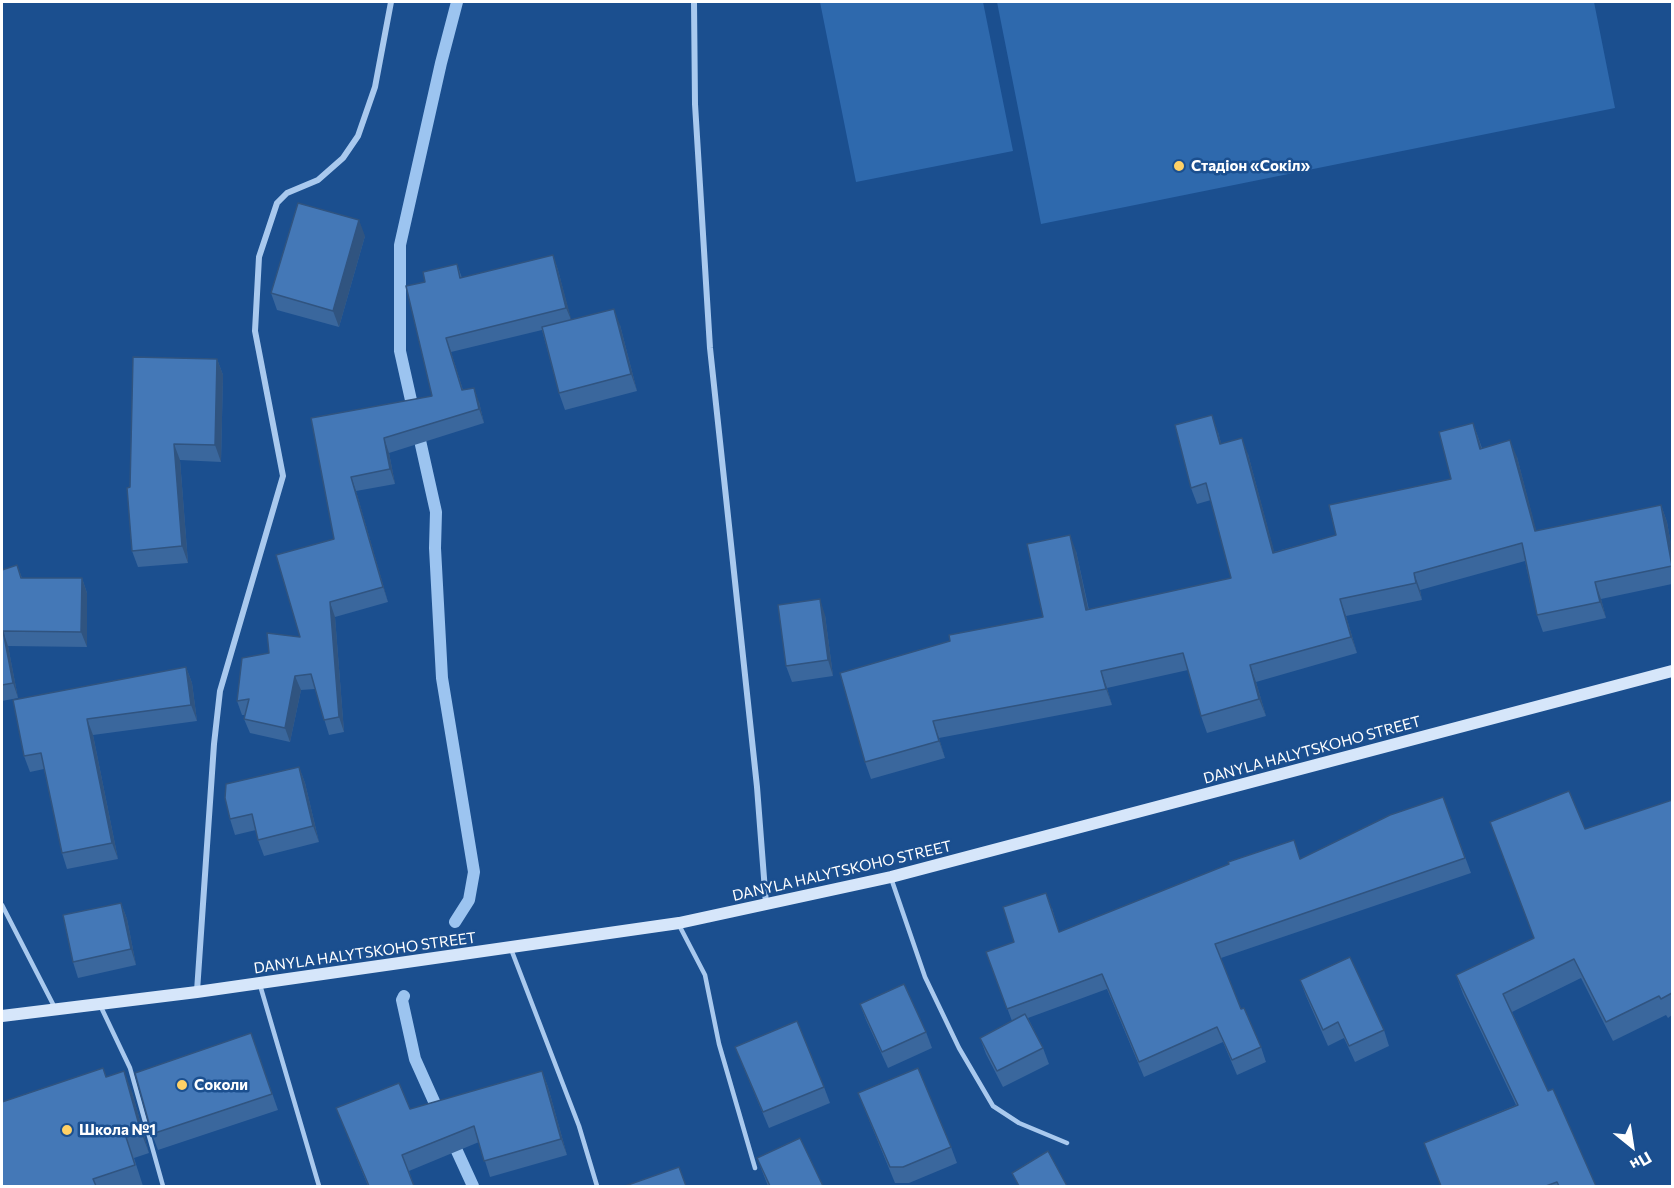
<!DOCTYPE html>
<html>
<head>
<meta charset="utf-8">
<style>
	body { margin:0 }
	#map { position:relative; width:1674px; height:1188px; overflow:hidden; background:#1b4f8f; font-family:Commissioner,sans-serif }
	canvas { display:block }
	.frame { position:absolute; inset:0; border:3px solid #fff; pointer-events:none }
	.north { position:absolute; left:1602px; top:1116px; width:60px; height:60px; -webkit-text-stroke:4px #1b4f8f; paint-order:stroke; rotate:150deg; font-size:16px; font-weight:700; line-height:24px; text-align:center; color:#fff }
	.north::after { content:''; display:block; margin:auto; width:21px; height:27px; background:#fff; clip-path:polygon(50% 0,100% 100%,50% 72%,0 100%) }
</style>
</head>
<body>
<div id="map">
<canvas width="1674" height="1188"></canvas>
<div class="frame"></div>
<div class="north">Пн</div>
</div>
<script>
const ctx = document.querySelector('canvas').getContext('2d');
ctx.lineJoin = 'round';
function fillPath(path, color) { ctx.fillStyle = color; ctx.fill(path, 'evenodd'); }
function trace(path, color, width, dash) { ctx.strokeStyle = color; ctx.lineWidth = width; ctx.lineCap = dash ? 'butt' : 'round'; ctx.setLineDash(dash || []); ctx.stroke(path); }
function write(font, color, halo, rows, align = 'center') {
  ctx.font = font + ' Commissioner,sans-serif'; ctx.lineWidth = 5; ctx.setLineDash([]); ctx.textBaseline = 'middle'; ctx.strokeStyle = halo; ctx.fillStyle = color; for (const [text, x, y, turn = 0] of rows) {
    ctx.save(); ctx.translate(x, y); ctx.rotate((+turn || 0) * Math.PI / 180); ctx.textAlign = isNaN(turn) ? turn : align; if (halo) ctx.strokeText(text, 0, 0); ctx.fillText(text, 0, 0); ctx.restore();
  }
}
const green = new Path2D(`
	M 820,2 L 983,2 L 1013,151 L 856,182 Z
	M 997,2 L 1594,2 L 1615,108 L 1041,224 Z`);
const stream = new Path2D(`
	M 455,922 L 469,900 L 474,872 L 442,678 L 435,548 L 436,512 L 400,351 L 400,245 L 441,63 L 457,2
	M 404,996 L 402,1000 L 415,1059 L 441,1117
	M 451,1138 L 473,1186`);
const lane = new Path2D(`
	M 891,878 L 925,977 L 959,1048 L 993,1106 L 1019,1123 L 1067,1143
	M 2,905 L 55,1008
	M 679,925 L 705,975 L 719,1044 L 755,1168
	M 511,949 L 579,1126 L 597,1186
	M 260,985 L 319,1186
	M 100,1005 L 130,1068 L 163,1186`);
const street = new Path2D(`
	M 694,2 L 695,104 L 710,348 L 757,787 L 766,904
	M 197,991 L 214,744 L 220,691 L 283,476 L 255,331 L 259,257 L 277,203 L 287,193 L 318,180 L 343,158 L 358,136 L 375,87 L 391,2`);
const secondary = new Path2D(`
	M 2,1016 L 197,992 L 679,923 L 891,877 L 1672,671`);
const wall = new Path2D(`
	M 365,236 L 339,327 L 277,310 L 271,293 Z
	M 553,255 L 558,270 L 571,320 L 620,325 L 637,391 L 565,410 L 559,393 L 542,330 L 451,352 L 463,390 L 479,402 L 484,423 L 389,453 L 395,484 L 356,491 L 388,602 L 335,617 L 344,732 L 329,735 L 315,689 L 301,690 L 290,742 L 250,733 L 244,719 L 245,715 L 242,715 L 237,701 L 269,653 L 300,637 L 334,539 L 311,418 L 432,396 L 425,282 L 457,264 L 462,278 Z
	M 217,359 L 223,375 L 221,462 L 180,460 L 188,563 L 138,567 L 132,551 L 130,487 Z
	M 1473,423 L 1482,448 L 1517,457 L 1536,531 L 1661,505 L 1667,522 L 1672,550 L 1672,584 L 1601,599 L 1606,618 L 1543,632 L 1537,615 L 1525,561 L 1420,590 L 1422,600 L 1346,616 L 1357,653 L 1256,682 L 1266,716 L 1207,733 L 1201,716 L 1188,670 L 1107,688 L 1112,705 L 939,738 L 945,758 L 871,779 L 865,762 L 1043,617 L 1076,551 L 1089,610 L 1231,578 L 1211,500 L 1197,504 L 1191,488 L 1218,432 L 1221,443 L 1248,454 L 1274,552 L 1336,535 L 1451,479 Z
	M 17,565 L 22,578 L 82,578 L 87,593 L 87,647 L 8,646 L 18,698 L 2,701 L 2,570 Z
	M 825,615 L 833,676 L 792,682 L 786,666 Z
	M 186,667 L 192,683 L 197,721 L 93,735 L 118,859 L 67,869 L 62,853 L 44,769 L 30,772 L 24,756 L 13,700 Z
	M 299,767 L 305,783 L 319,842 L 264,856 L 258,840 L 256,830 L 235,835 L 230,819 Z
	M 1443,797 L 1471,873 L 1221,958 L 1241,1009 L 1261,1047 L 1266,1062 L 1237,1075 L 1223,1042 L 1144,1077 L 1107,989 L 1028,1018 L 1043,1048 L 1049,1064 L 1003,1087 L 986,1054 L 980,1038 L 1012,1021 L 986,952 L 1014,942 L 1052,908 L 1059,932 L 1301,859 Z
	M 1672,800 L 1672,1015 L 1668,1018 L 1666,1015 L 1613,1041 L 1581,978 L 1512,1012 L 1548,1091 L 1596,1186 L 1441,1186 L 1424,1143 L 1516,1105 L 1463,994 L 1456,975 L 1534,938 L 1585,829 Z
	M 121,903 L 127,919 L 136,965 L 78,978 L 73,962 Z
	M 1300,980 L 1384,1030 L 1389,1046 L 1355,1062 L 1344,1038 L 1328,1046 L 1306,996 Z
	M 860,1004 L 926,1032 L 932,1048 L 888,1068 L 866,1020 Z
	M 251,1033 L 278,1110 L 158,1150 L 152,1134 Z
	M 735,1047 L 824,1087 L 830,1103 L 769,1128 Z
	M 542,1071 L 548,1087 L 567,1155 L 490,1177 L 479,1142 L 409,1171 L 414,1186 L 368,1186 L 336,1108 L 410,1109 Z
	M 106,1077 L 132,1092 L 149,1153 L 134,1158 L 143,1186 L 2,1186 Z
	M 858,1093 L 951,1147 L 957,1163 L 909,1183 L 895,1183 Z
	M 757,1158 L 823,1186 L 768,1186 Z`);
const shadedWall = new Path2D(`
	M 359,220 L 365,236 L 339,327 L 333,311 Z
	M 553,255 L 558,270 L 572,322 L 566,308 Z
	M 614,309 L 620,325 L 637,391 L 631,374 Z
	M 446,338 L 451,352 L 467,404 L 462,390 Z
	M 217,359 L 223,375 L 221,462 L 215,445 Z
	M 474,388 L 479,402 L 484,423 L 479,409 Z
	M 1212,415 L 1218,432 L 1226,460 L 1220,444 Z
	M 1473,423 L 1479,440 L 1486,465 L 1480,449 Z
	M 384,438 L 389,453 L 395,484 L 390,469 Z
	M 1242,438 L 1248,454 L 1279,569 L 1273,553 Z
	M 1510,440 L 1517,457 L 1541,548 L 1535,531 Z
	M 174,444 L 180,460 L 188,563 L 182,546 Z
	M 351,477 L 356,491 L 388,602 L 383,587 Z
	M 1661,505 L 1667,522 L 1672,550 L 1672,562 Z
	M 1070,535 L 1076,551 L 1092,627 L 1086,610 Z
	M 1414,573 L 1420,590 L 1422,600 L 1416,583 Z
	M 82,578 L 87,593 L 87,647 L 81,632 Z
	M 1595,582 L 1601,599 L 1606,618 L 1600,602 Z
	M 820,599 L 825,615 L 833,676 L 828,660 Z
	M 1340,599 L 1346,616 L 1357,653 L 1351,637 Z
	M 330,602 L 335,617 L 344,732 L 339,717 Z
	M 3,631 L 8,646 L 18,698 L 13,683 Z
	M 1250,665 L 1256,682 L 1266,716 L 1259,699 Z
	M 186,667 L 192,683 L 197,721 L 191,705 Z
	M 1101,671 L 1107,688 L 1112,705 L 1106,689 Z
	M 295,676 L 301,690 L 290,742 L 285,728 Z
	M 87,719 L 93,735 L 118,859 L 112,843 Z
	M 933,721 L 939,738 L 945,758 L 939,741 Z
	M 299,767 L 305,783 L 319,842 L 313,826 Z
	M 121,903 L 127,919 L 136,965 L 131,949 Z
	M 124,1071 L 132,1092 L 149,1153 L 141,1132 Z
	M 542,1071 L 548,1087 L 567,1155 L 561,1139 Z`);
const building = new Path2D(`
	M 298,203 L 359,220 L 333,311 L 271,293 Z
	M 553,255 L 566,308 L 446,338 L 462,390 L 474,388 L 479,409 L 384,438 L 390,469 L 351,477 L 383,587 L 330,602 L 339,717 L 324,720 L 311,674 L 295,676 L 285,728 L 244,719 L 249,699 L 237,701 L 242,658 L 269,653 L 267,633 L 300,637 L 276,555 L 334,539 L 311,418 L 432,396 L 406,286 L 425,282 L 423,272 L 457,264 L 460,278 Z
	M 614,309 L 631,374 L 559,393 L 542,327 Z
	M 133,357 L 217,359 L 215,445 L 174,444 L 182,546 L 132,551 L 127,488 L 130,487 Z
	M 1212,415 L 1220,444 L 1242,438 L 1273,553 L 1336,535 L 1329,505 L 1451,479 L 1439,432 L 1473,423 L 1480,449 L 1510,440 L 1535,531 L 1661,505 L 1672,566 L 1595,582 L 1600,602 L 1537,615 L 1522,543 L 1414,573 L 1416,583 L 1340,599 L 1351,637 L 1250,665 L 1259,699 L 1201,716 L 1183,653 L 1101,671 L 1106,689 L 933,721 L 939,741 L 865,762 L 840,673 L 950,641 L 949,635 L 1043,617 L 1027,544 L 1070,535 L 1086,610 L 1231,578 L 1206,483 L 1191,488 L 1175,425 Z
	M 17,565 L 21,578 L 82,578 L 81,632 L 3,631 L 13,683 L 2,685 L 2,570 Z
	M 820,599 L 828,660 L 786,666 L 778,605 Z
	M 186,667 L 191,705 L 87,719 L 112,843 L 62,853 L 41,753 L 24,756 L 13,700 Z
	M 299,767 L 313,826 L 258,840 L 252,814 L 230,819 L 225,798 L 226,784 Z
	M 1569,791 L 1585,829 L 1672,800 L 1672,993 L 1661,999 L 1659,996 L 1606,1022 L 1574,959 L 1503,994 L 1548,1091 L 1553,1089 L 1596,1186 L 1559,1186 L 1557,1182 L 1546,1186 L 1441,1186 L 1424,1143 L 1518,1105 L 1456,975 L 1534,938 L 1490,822 Z
	M 1443,797 L 1465,858 L 1215,944 L 1241,1009 L 1244,1008 L 1261,1047 L 1232,1060 L 1217,1027 L 1139,1062 L 1102,974 L 1007,1009 L 986,952 L 1014,942 L 1003,907 L 1046,893 L 1059,932 L 1229,864 L 1228,862 L 1294,840 L 1300,859 L 1390,815 Z
	M 121,903 L 131,949 L 73,962 L 63,915 Z
	M 1350,957 L 1384,1030 L 1349,1046 L 1338,1022 L 1323,1030 L 1300,980 Z
	M 904,984 L 926,1032 L 882,1052 L 860,1004 Z
	M 1025,1014 L 1043,1048 L 997,1071 L 980,1038 Z
	M 797,1021 L 824,1087 L 763,1112 L 735,1047 Z
	M 251,1033 L 272,1094 L 152,1134 L 135,1073 Z
	M 103,1068 L 106,1077 L 124,1071 L 141,1132 L 126,1137 L 135,1165 L 93,1179 L 96,1186 L 2,1186 L 2,1102 Z
	M 918,1068 L 951,1147 L 903,1167 L 890,1167 L 858,1093 Z
	M 542,1071 L 561,1139 L 484,1161 L 474,1126 L 402,1155 L 414,1186 L 369,1186 L 336,1108 L 399,1083 L 410,1109 Z
	M 800,1138 L 823,1186 L 770,1186 L 757,1158 Z
	M 1048,1151 L 1067,1186 L 1019,1186 L 1012,1173 Z
	M 679,1167 L 686,1186 L 625,1186 Z`);
const markers = [
	[1179,166,6,"#ffd166"],
	[182,1085,6,"#ffd166"],
	[67,1130,6,"#ffd166"]
];
const poiNames = [
	["Стадіон «Сокіл»",1191,166],
	["Соколи",194,1085],
	["Школа №1",79,1130]
];
const streetNames = [
	["DANYLA HALYTSKOHO STREET",1312,750,-15],
	["DANYLA HALYTSKOHO STREET",842,871,-13],
	["DANYLA HALYTSKOHO STREET",365,953,-8]
];
fillPath(green, '#2e69ad');
trace(stream, '#9cc4f0', 12);
trace(lane, '#a9c9ee', 4.5);
trace(street, '#a9c9ee', 6);
trace(secondary, '#d6e6fa', 12);
fillPath(wall, '#3a679d');
fillPath(shadedWall, '#305480');
fillPath(building, '#4478b7');
trace(building, '#305480', 1.5);
for (const [x, y, r, color] of markers) { const dot = new Path2D(); dot.arc(x, y, r, 0, 2 * Math.PI); ctx.fillStyle = color; ctx.fill(dot); trace(dot, '#1b4f8f', 2); }
write('bold 15px', '#fff', '#1b4f8f', poiNames, 'left');
write('15px', '#fff', '#1b4f8f', streetNames);
</script>
</body>
</html>
